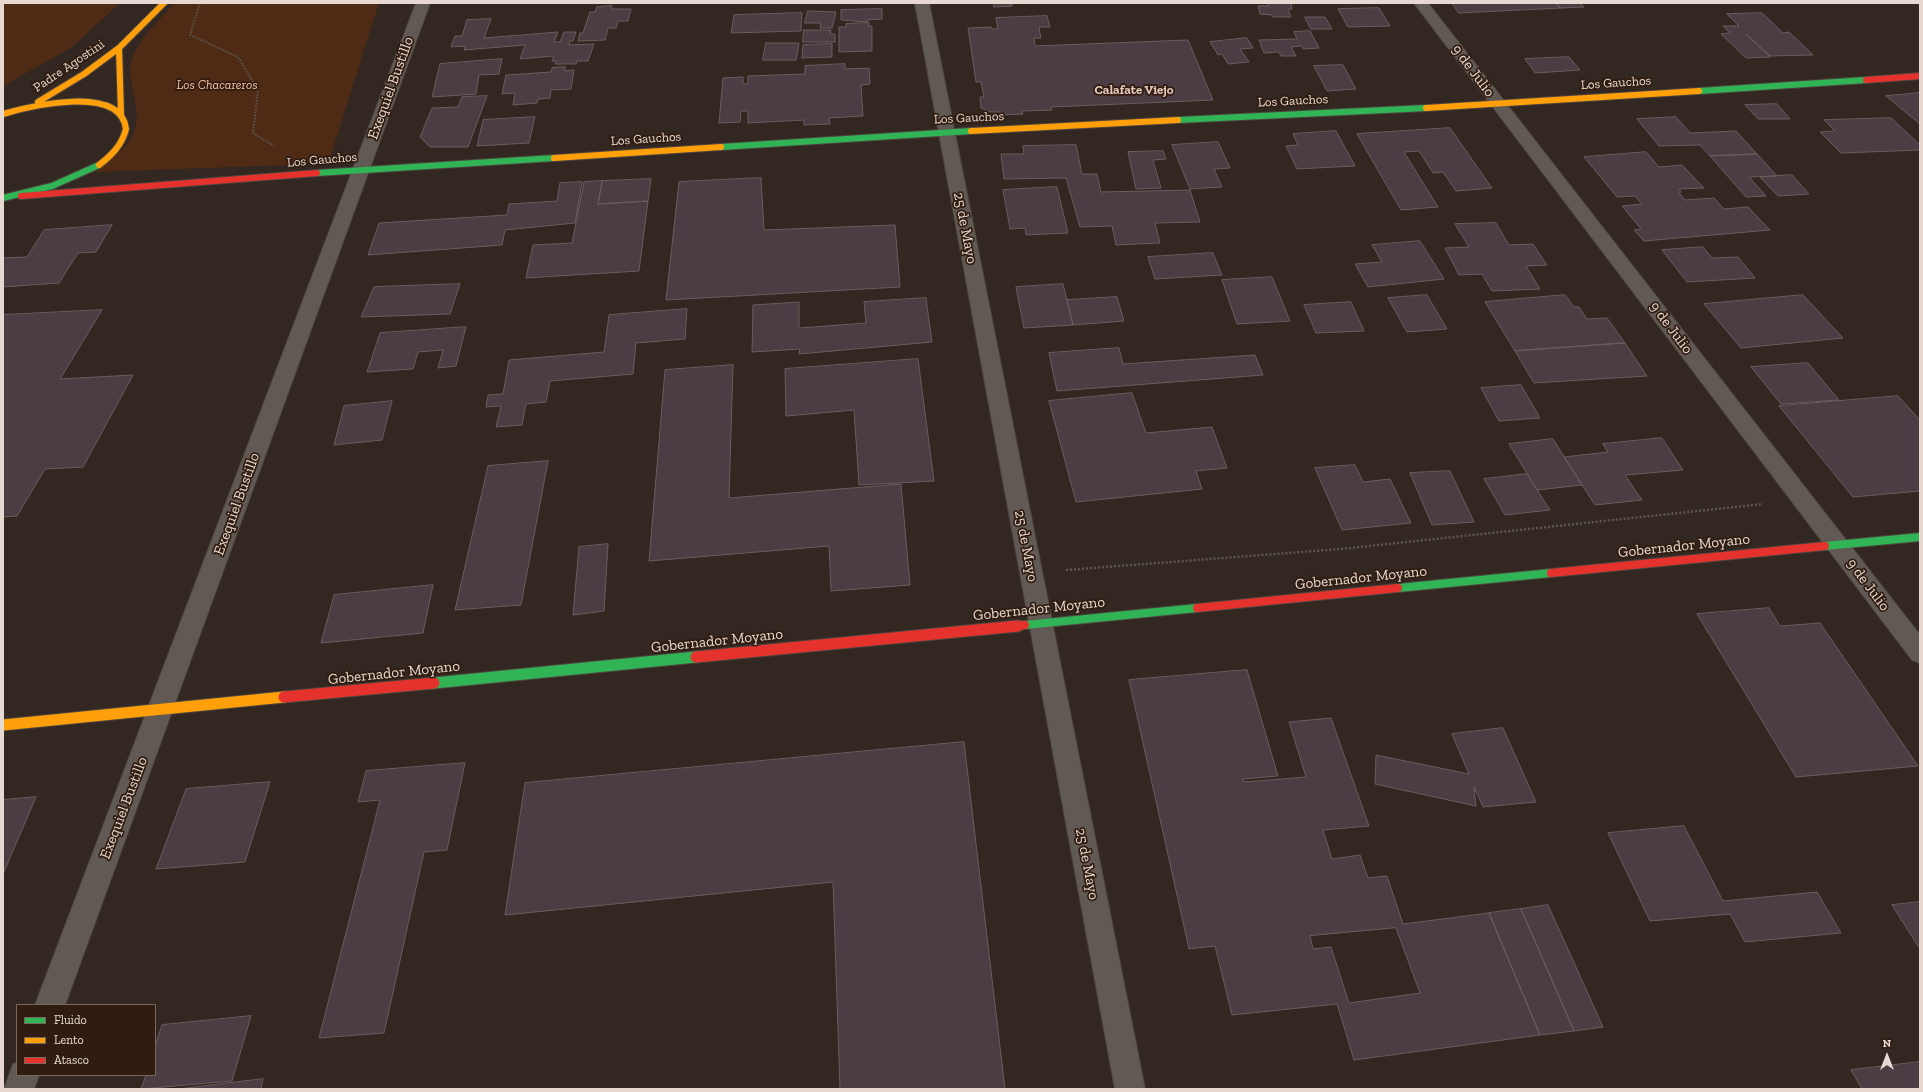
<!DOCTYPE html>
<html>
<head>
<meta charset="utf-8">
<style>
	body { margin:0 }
	#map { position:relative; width:1923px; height:1092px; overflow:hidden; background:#322721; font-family:"Zilla Slab",serif }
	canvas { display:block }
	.frame { position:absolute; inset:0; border:4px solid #e7d9d1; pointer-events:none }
	.legend { position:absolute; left:16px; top:1004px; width:140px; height:72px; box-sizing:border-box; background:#301c10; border:1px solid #79685d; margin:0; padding:5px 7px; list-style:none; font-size:12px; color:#e7d9d1 }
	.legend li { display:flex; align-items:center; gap:8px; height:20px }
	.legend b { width:20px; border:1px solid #79685d }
	.north { position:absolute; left:1867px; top:1036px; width:40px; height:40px; -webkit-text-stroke:3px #301c10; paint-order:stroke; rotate:0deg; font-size:11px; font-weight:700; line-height:16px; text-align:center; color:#e7d9d1 }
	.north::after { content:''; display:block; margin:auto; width:14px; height:18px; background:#e7d9d1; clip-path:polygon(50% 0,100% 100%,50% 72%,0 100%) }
</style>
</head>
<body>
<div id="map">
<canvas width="1923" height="1092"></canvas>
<div class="frame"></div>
<ul class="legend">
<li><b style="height:5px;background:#30b455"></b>Fluido</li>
<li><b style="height:5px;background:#ff9f0a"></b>Lento</li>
<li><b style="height:5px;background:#e5322d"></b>Atasco</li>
</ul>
<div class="north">N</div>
</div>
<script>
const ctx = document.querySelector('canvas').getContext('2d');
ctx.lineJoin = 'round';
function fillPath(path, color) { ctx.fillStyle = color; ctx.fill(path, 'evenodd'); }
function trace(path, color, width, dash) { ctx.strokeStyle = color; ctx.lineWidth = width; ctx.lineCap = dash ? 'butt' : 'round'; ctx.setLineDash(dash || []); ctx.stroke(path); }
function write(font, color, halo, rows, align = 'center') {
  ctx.font = font + ' "Zilla Slab",serif'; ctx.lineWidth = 3.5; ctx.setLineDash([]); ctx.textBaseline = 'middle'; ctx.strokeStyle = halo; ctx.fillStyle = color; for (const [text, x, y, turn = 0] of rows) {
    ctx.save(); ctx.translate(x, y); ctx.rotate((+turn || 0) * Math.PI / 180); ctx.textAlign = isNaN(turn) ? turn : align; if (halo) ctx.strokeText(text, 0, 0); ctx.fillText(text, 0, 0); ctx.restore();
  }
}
const green = new Path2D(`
	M 3,3 L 120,3 L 71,48 L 3,86 Z
	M 175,3 L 379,3 L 331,155 L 318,164 L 94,172 C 127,146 145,138 133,92 C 131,81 128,70 132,59 C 138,40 161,18 175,3 Z`);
const building = new Path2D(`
	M 994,3 L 1012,3 L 1012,6 L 994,7 Z
	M 1267,3 L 1291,3 L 1292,9 L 1288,9 L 1291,17 L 1273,17 L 1272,15 L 1260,14 L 1258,6 L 1268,6 Z
	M 1452,3 L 1556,3 L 1561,8 L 1459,13 Z
	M 1556,3 L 1580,3 L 1584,7 L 1561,8 Z
	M 612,6 L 611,9 L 631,9 L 628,21 L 618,21 L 616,28 L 608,28 L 605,40 L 578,41 L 580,33 L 583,33 L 590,12 L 595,12 L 597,7 Z
	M 1379,8 L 1390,26 L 1348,27 L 1338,9 Z
	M 882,9 L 882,19 L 867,20 L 867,22 L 841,20 L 841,10 Z
	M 808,11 L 836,12 L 832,28 L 820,28 L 821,23 L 805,23 Z
	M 802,13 L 801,31 L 731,33 L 734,15 Z
	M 1762,13 L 1783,33 L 1789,32 L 1813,55 L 1770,56 L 1746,34 L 1770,57 L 1746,58 L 1721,34 L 1730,33 L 1723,26 L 1739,26 L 1727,14 Z
	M 1047,16 L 1050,27 L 1039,27 L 1041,38 L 1034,38 L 1035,46 L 1188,40 L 1213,100 L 1051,107 L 1052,110 L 1022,111 L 1023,114 L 1001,115 L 1000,112 L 991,112 L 981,108 L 980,97 L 984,97 L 981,82 L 976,82 L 968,28 L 991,27 L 992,29 L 998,29 L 996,18 Z
	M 1305,17 L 1325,17 L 1332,29 L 1311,29 Z
	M 491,19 L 484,38 L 558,32 L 554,42 L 560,42 L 564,32 L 576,32 L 573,41 L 570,41 L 569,45 L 594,44 L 588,61 L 577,61 L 576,64 L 555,64 L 556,61 L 552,61 L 554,56 L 520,59 L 525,45 L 464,50 L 465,46 L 451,47 L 455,36 L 462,36 L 467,20 Z
	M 869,23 L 868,26 L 872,26 L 872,51 L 839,52 L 839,27 L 846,27 L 846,24 Z
	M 804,30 L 831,30 L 830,34 L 835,34 L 835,42 L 803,42 Z
	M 1310,31 L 1319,48 L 1303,49 L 1302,46 L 1291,47 L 1296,56 L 1281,56 L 1279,52 L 1264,53 L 1259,40 L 1297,39 L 1294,32 Z
	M 1247,38 L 1253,48 L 1240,49 L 1249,62 L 1228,64 L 1222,54 L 1218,55 L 1210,42 Z
	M 766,43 L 799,43 L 796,60 L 763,60 Z
	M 832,44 L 832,57 L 802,58 L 803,45 Z
	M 1569,57 L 1580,70 L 1535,73 L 1525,59 Z
	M 502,59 L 499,74 L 479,75 L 476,94 L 432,97 L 440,64 Z
	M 845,64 L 845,69 L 869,68 L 870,84 L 861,85 L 863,116 L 829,118 L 830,124 L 804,125 L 804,120 L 748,123 L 748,111 L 741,111 L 740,122 L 719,123 L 723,78 L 743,77 L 743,84 L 748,84 L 748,76 L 805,74 L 805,66 Z
	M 1343,65 L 1356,89 L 1327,91 L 1314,66 Z
	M 565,67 L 565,71 L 574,70 L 571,89 L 551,90 L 550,98 L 538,99 L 537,103 L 513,105 L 515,93 L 502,94 L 506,75 L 551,72 L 552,68 Z
	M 1920,93 L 1920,124 L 1886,96 Z
	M 487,96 L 468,147 L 430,147 L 420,137 L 432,108 L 458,107 L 462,97 Z
	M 1777,104 L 1790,119 L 1758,119 L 1745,105 Z
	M 535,117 L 529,143 L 477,146 L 483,120 Z
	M 1676,117 L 1690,133 L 1736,131 L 1757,154 L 1710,156 L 1700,145 L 1659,146 L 1637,119 Z
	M 1891,118 L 1920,145 L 1920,150 L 1841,153 L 1820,132 L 1835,131 L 1824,120 Z
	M 1450,128 L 1492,188 L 1456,191 L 1443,172 L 1433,173 L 1419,151 L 1404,152 L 1438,207 L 1401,210 L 1357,134 Z
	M 1336,131 L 1355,166 L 1297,169 L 1286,146 L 1298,145 L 1293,134 Z
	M 1218,142 L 1230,168 L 1214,169 L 1222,187 L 1190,189 L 1172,145 Z
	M 1076,145 L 1082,174 L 1097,174 L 1101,192 L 1190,190 L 1200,222 L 1155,223 L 1160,243 L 1116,245 L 1112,226 L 1080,227 L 1066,178 L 1004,179 L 1001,154 L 1024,154 L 1023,146 Z
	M 1163,151 L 1166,159 L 1153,160 L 1161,188 L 1136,189 L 1128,152 Z
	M 1646,152 L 1659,167 L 1682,165 L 1704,188 L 1679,189 L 1681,192 L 1679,193 L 1685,200 L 1714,198 L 1724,209 L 1748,207 L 1770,230 L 1644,241 L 1634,230 L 1641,229 L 1622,206 L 1642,204 L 1635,196 L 1617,197 L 1584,157 Z
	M 1757,154 L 1777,176 L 1749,177 L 1766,196 L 1746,197 L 1710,156 Z
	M 1792,175 L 1809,194 L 1778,196 L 1760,177 Z
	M 761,178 L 764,230 L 895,225 L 900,287 L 666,300 L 679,182 Z
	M 651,179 L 648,201 L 598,204 L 602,181 Z
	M 602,181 L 598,204 L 648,201 L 639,271 L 526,278 L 533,245 L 572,243 L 584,182 Z
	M 582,182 L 575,223 L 505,230 L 502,245 L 368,255 L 379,223 L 507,215 L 509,204 L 557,201 L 560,183 Z
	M 1057,187 L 1068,233 L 1026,235 L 1025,228 L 1010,229 L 1003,190 Z
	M 1496,223 L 1509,245 L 1533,244 L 1547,265 L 1526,266 L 1540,289 L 1492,291 L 1482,274 L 1459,275 L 1445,248 L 1469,247 L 1455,224 Z
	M 112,225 L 96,252 L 78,253 L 59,283 L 3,287 L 3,258 L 27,257 L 44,230 Z
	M 1420,241 L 1444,279 L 1368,287 L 1355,264 L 1382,262 L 1372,245 Z
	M 1703,247 L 1712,258 L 1738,257 L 1755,278 L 1687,282 L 1662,250 Z
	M 1213,253 L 1222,275 L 1155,279 L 1148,257 Z
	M 1272,277 L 1290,321 L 1237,324 L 1222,280 Z
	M 460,284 L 450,314 L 361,317 L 374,287 Z
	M 1063,284 L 1073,325 L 1024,328 L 1016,287 Z
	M 1427,295 L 1447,329 L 1407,332 L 1388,298 Z
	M 1565,295 L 1574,307 L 1579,307 L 1587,319 L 1607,318 L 1625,343 L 1515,351 L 1485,302 Z
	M 1803,295 L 1843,338 L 1741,348 L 1704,304 Z
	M 1117,297 L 1124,321 L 1073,325 L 1067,300 Z
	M 926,298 L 932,342 L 799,354 L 800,349 L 752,352 L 753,305 L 799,302 L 799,328 L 866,323 L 864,302 Z
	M 1351,302 L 1364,331 L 1316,333 L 1304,305 Z
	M 687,309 L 685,339 L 636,343 L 633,374 L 550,381 L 546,402 L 526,404 L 522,425 L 496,427 L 501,406 L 486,407 L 488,395 L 503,394 L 509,360 L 604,352 L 609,315 Z
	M 102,310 L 60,379 L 133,375 L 83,467 L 45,469 L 17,516 L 3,517 L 3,315 Z
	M 466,327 L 456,366 L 438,368 L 443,350 L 418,352 L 413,369 L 367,372 L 380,333 Z
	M 1625,343 L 1647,376 L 1534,383 L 1515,351 Z
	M 1119,348 L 1123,364 L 1255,355 L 1263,375 L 1057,391 L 1049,353 Z
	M 918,359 L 934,481 L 859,485 L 854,410 L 786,416 L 785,369 Z
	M 1808,363 L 1839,400 L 1781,404 L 1751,367 Z
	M 733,365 L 729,498 L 901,484 L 910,585 L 831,591 L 829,546 L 649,561 L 665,370 Z
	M 1521,385 L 1540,418 L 1499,421 L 1481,388 Z
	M 1132,393 L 1146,433 L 1212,427 L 1227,468 L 1196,471 L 1202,489 L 1076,502 L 1049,401 Z
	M 1898,396 L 1920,420 L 1920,491 L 1853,497 L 1779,406 Z
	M 392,401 L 382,440 L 334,445 L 344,406 Z
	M 1662,438 L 1683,470 L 1625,475 L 1642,500 L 1595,505 L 1564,457 L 1608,452 L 1603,444 Z
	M 1553,439 L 1582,485 L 1537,490 L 1509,444 Z
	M 548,461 L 521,605 L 455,610 L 488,466 Z
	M 1355,465 L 1363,482 L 1390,479 L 1411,523 L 1342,530 L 1315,468 Z
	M 1450,471 L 1474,522 L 1432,525 L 1410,473 Z
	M 1527,474 L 1550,510 L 1505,515 L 1484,479 Z
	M 608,544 L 604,611 L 573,615 L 579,547 Z
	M 433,585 L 423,633 L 321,643 L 334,595 Z
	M 1769,608 L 1780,626 L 1820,623 L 1918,766 L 1796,777 L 1697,614 Z
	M 1247,670 L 1278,776 L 1243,779 L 1244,782 L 1306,777 L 1289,722 L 1331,718 L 1369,826 L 1323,830 L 1332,859 L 1360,855 L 1368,878 L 1387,876 L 1403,924 L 1489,913 L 1540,1035 L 1354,1060 L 1337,1004 L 1232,1015 L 1215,946 L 1189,949 L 1129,680 ZM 1396,928 L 1420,993 L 1349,1003 L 1331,947 L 1313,949 L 1310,936 Z
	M 1503,728 L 1536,802 L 1483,807 L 1474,787 L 1476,806 L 1375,784 L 1376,755 L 1469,774 L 1452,734 Z
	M 964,742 L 1005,1089 L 840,1089 L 833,882 L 505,915 L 525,783 Z
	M 465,763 L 447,850 L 424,852 L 384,1033 L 319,1038 L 380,800 L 358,802 L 366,771 Z
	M 270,782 L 245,862 L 156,869 L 186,789 Z
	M 36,797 L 3,874 L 3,800 Z
	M 1684,826 L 1723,901 L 1817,892 L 1841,933 L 1745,942 L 1730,914 L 1650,921 L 1608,833 Z
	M 1920,902 L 1920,949 L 1892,905 Z
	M 1548,905 L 1603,1027 L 1574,1031 L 1521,909 Z
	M 1521,909 L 1574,1031 L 1540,1035 L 1489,913 Z
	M 251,1016 L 232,1081 L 141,1089 L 146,1075 L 155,1075 L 155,1046 L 162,1025 Z
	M 1920,1062 L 1920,1089 L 1862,1089 L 1851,1070 Z
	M 263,1079 L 261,1089 L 179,1089 Z`);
const pathFar1 = new Path2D(`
	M 200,3 L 190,35 L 238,57 L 258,90 L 253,133 L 274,146`);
const path = new Path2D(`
	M 1066,570 L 1341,549 L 1763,504`);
const street = new Path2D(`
	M 416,3 L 430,3 L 65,1005 L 35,1005 Z
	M 915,3 L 929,3 L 1145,1089 L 1115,1089 Z
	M 1414,3 L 1428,3 L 1920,635 L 1920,663 L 1912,660 Z
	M 17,1063 L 17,1075 L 39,1075 L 34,1089 L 4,1089 L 13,1064 Z`);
const fastFar2 = new Path2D(`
	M 1699,91 L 1866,80
	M 1178,120 L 1426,108
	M 721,147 L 971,131
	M 317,173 L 554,158
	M 3,198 L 52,186 L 99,165`);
const fastFar1 = new Path2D(`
	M 1825,546 L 1920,537
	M 1398,588 L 1551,573
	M 1025,625 L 1197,608`);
const fast = new Path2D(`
	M 434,683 L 696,657`);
const slowFar1 = new Path2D(`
	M 119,48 L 121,114
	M 38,102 L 84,74 L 119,48 L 164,3
	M 1426,108 L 1699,91
	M 3,114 C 30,106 121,84 126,129 C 122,145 112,155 99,165
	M 971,131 L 1178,120
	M 554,158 L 721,147`);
const slow = new Path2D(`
	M 3,725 L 284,697`);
const jamFar2 = new Path2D(`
	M 1866,80 L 1920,76
	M 21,196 L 317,173`);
const jamFar1 = new Path2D(`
	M 1551,573 L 1825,546
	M 1197,608 L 1398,588
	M 1008,627 L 1025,625`);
const jam = new Path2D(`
	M 696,657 L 1018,626
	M 284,697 L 434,683`);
const farStreetnames = [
	["Padre Agostini",69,66,-34],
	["Los Gauchos",1616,83,-4],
	["Los Gauchos",1293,101,-3],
	["Los Gauchos",969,118,-3],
	["Los Gauchos",646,139,-4],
	["Los Gauchos",322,160,-5]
];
const farParknames = [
	["Los Chacareros",217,85]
];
const farNeighbourhoodnames = [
	["Calafate Viejo",1134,90]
];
const streetNames = [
	["9 de Julio",1473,71,53],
	["Exequiel Bustillo",391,88,-70],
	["25 de Mayo",965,228,79],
	["9 de Julio",1671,328,53],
	["Exequiel Bustillo",237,504,-70],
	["25 de Mayo",1026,546,79],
	["Gobernador Moyano",1684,546,-6],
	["Gobernador Moyano",1361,578,-6],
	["9 de Julio",1868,585,53],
	["Gobernador Moyano",1039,609,-6],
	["Gobernador Moyano",717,641,-6],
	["Gobernador Moyano",394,673,-6],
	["Exequiel Bustillo",124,808,-69],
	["25 de Mayo",1087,864,79]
];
fillPath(green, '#4f2b15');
fillPath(building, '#4c3c43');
trace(building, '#685e5f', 1);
trace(street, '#4e453f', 2);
trace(fastFar2, '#4e453f', 8);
trace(fastFar1, '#4e453f', 10);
trace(fast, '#4e453f', 13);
trace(slowFar1, '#4e453f', 8);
trace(slow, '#4e453f', 13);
trace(jamFar2, '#4e453f', 8);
trace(jamFar1, '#4e453f', 10);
trace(jam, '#4e453f', 13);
trace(pathFar1, '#5d5651', 2, [1.5, 1.5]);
trace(path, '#5d5651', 2.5, [2, 2]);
fillPath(street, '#615953');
trace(fastFar2, '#30b455', 6);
trace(fastFar1, '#30b455', 8);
trace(fast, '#30b455', 11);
trace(slowFar1, '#ff9f0a', 6);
trace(slow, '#ff9f0a', 11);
trace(jamFar2, '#e5322d', 6);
trace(jamFar1, '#e5322d', 8);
trace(jam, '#e5322d', 11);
write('13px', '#e7d9d1', '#301c10', farStreetnames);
write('italic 13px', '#fcc2a1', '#301c10', farParknames);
write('bold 13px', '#e4c8b9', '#301c10', farNeighbourhoodnames);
write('15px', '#e7d9d1', '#301c10', streetNames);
</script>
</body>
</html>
